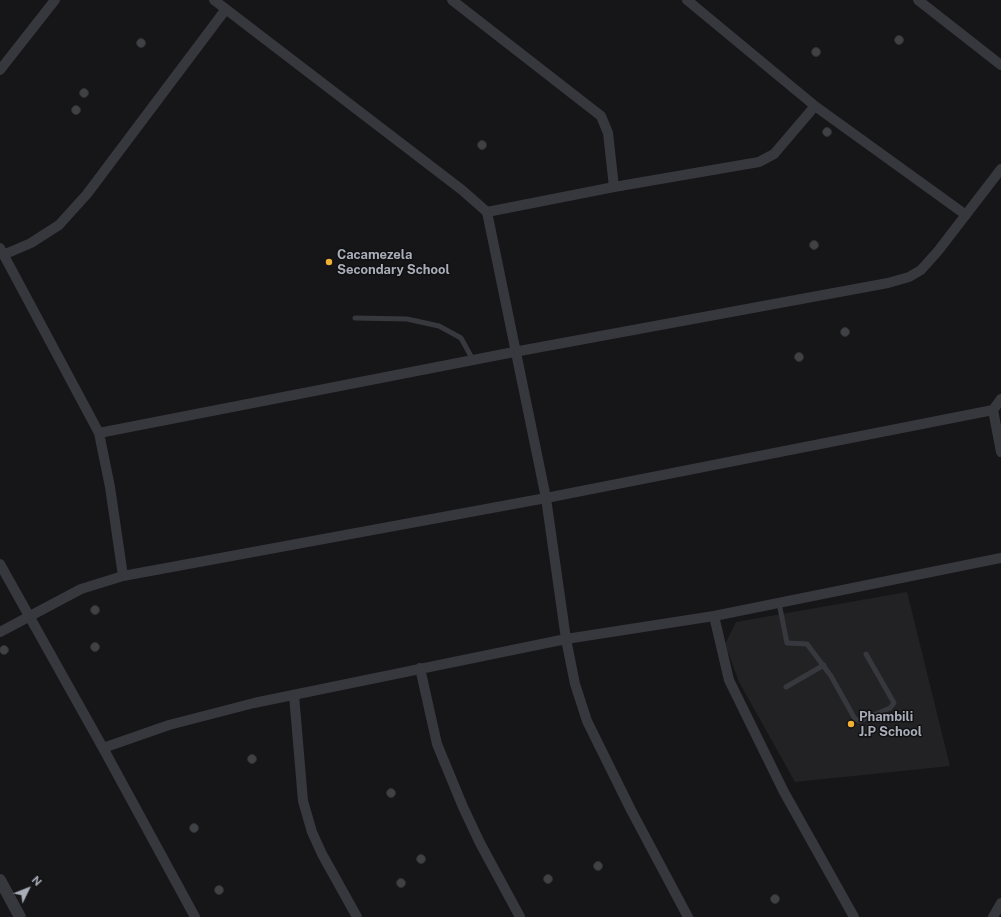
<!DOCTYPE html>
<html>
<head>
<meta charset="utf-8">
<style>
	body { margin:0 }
	#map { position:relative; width:1001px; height:917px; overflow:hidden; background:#161618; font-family:"Public Sans",sans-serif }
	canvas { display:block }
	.north { position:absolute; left:8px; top:869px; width:40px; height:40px; -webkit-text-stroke:3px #111113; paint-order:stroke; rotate:47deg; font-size:11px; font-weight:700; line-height:16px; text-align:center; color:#a8adb8 }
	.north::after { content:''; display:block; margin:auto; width:14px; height:18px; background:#a8adb8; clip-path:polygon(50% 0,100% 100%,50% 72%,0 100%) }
</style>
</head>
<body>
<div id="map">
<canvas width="1001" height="917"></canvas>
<div class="north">N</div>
</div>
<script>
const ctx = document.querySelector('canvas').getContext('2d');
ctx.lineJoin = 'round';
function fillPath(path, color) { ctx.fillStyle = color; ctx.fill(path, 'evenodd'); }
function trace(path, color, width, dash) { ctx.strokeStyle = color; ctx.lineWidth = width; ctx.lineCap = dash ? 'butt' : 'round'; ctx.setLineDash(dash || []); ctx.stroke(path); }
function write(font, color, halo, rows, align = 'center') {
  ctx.font = font + ' "Public Sans",sans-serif'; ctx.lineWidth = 3; ctx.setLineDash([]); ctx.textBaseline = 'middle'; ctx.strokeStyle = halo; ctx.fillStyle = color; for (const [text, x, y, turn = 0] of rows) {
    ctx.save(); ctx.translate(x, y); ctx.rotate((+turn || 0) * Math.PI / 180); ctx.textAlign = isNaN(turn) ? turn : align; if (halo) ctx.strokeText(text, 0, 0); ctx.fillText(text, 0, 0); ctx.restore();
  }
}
const built = new Path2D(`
	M 907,592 L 950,766 L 795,782 L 739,682 L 725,644 L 736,622 Z`);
const building = new Path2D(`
	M894.5 40a4.5 4.5 0 1 1 9 0a4.5 4.5 0 1 1-9 0Z
	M136.5 43a4.5 4.5 0 1 1 9 0a4.5 4.5 0 1 1-9 0Z
	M811.5 52a4.5 4.5 0 1 1 9 0a4.5 4.5 0 1 1-9 0Z
	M79.5 93a4.5 4.5 0 1 1 9 0a4.5 4.5 0 1 1-9 0Z
	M71.5 110a4.5 4.5 0 1 1 9 0a4.5 4.5 0 1 1-9 0Z
	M822.5 132a4.5 4.5 0 1 1 9 0a4.5 4.5 0 1 1-9 0Z
	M477.5 145a4.5 4.5 0 1 1 9 0a4.5 4.5 0 1 1-9 0Z
	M809.5 245a4.5 4.5 0 1 1 9 0a4.5 4.5 0 1 1-9 0Z
	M840.5 332a4.5 4.5 0 1 1 9 0a4.5 4.5 0 1 1-9 0Z
	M794.5 357a4.5 4.5 0 1 1 9 0a4.5 4.5 0 1 1-9 0Z
	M90.5 610a4.5 4.5 0 1 1 9 0a4.5 4.5 0 1 1-9 0Z
	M90.5 647a4.5 4.5 0 1 1 9 0a4.5 4.5 0 1 1-9 0Z
	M-0.5 650a4.5 4.5 0 1 1 9 0a4.5 4.5 0 1 1-9 0Z
	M247.5 759a4.5 4.5 0 1 1 9 0a4.5 4.5 0 1 1-9 0Z
	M386.5 793a4.5 4.5 0 1 1 9 0a4.5 4.5 0 1 1-9 0Z
	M189.5 828a4.5 4.5 0 1 1 9 0a4.5 4.5 0 1 1-9 0Z
	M416.5 859a4.5 4.5 0 1 1 9 0a4.5 4.5 0 1 1-9 0Z
	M593.5 866a4.5 4.5 0 1 1 9 0a4.5 4.5 0 1 1-9 0Z
	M543.5 879a4.5 4.5 0 1 1 9 0a4.5 4.5 0 1 1-9 0Z
	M396.5 883a4.5 4.5 0 1 1 9 0a4.5 4.5 0 1 1-9 0Z
	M214.5 890a4.5 4.5 0 1 1 9 0a4.5 4.5 0 1 1-9 0Z
	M770.5 899a4.5 4.5 0 1 1 9 0a4.5 4.5 0 1 1-9 0Z`);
const service = new Path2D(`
	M 355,318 L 407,319 L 439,326 L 461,338 L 473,360
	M 779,603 L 787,643 L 807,644 L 831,676 L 855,719 L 860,721 L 890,708 L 894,703 L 866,654
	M 786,687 L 824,665`);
const minor = new Path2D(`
	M 214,0 L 462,190 L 487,212 L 546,498 L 566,639 L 575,684 L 587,721 L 631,810 L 688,917
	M 452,0 L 601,116 L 608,133 L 614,187
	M 687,0 L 815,106 L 966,215
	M 918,0 L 1001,65
	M 0,70 L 55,0
	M 487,212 L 614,187 L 759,162 L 774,154 L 815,106
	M 0,248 L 99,433 L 110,487 L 123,576
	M 3,255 L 31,243 L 59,225 L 87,194 L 226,9
	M 993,410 L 1001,452
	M 99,433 L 514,352 L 888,283 L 909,277 L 921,270 L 938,251 L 1001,169
	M 0,564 L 103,748 L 195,917
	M 714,616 L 729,680 L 784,792 L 854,917
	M 0,632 L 81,589 L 123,576 L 546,498 L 993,410 L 1001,399
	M 420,668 L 437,744 L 463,807 L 480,843 L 520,917
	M 294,695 L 303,801 L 312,832 L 322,854 L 357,917
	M 103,748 L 169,725 L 254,703 L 566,639 L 714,616 L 1001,558
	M 993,917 L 1001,903`);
const tertiary = new Path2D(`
	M 0,880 L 20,917`);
const markers = [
	[329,262,4,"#f2b134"],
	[851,724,4,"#f2b134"]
];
const poiNames = [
	["Cacamezela",337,255],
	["Secondary School",337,270],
	["Phambili",859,717],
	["J.P School",859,732]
];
fillPath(built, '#222225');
fillPath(building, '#404145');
trace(building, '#303034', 1);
trace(service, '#37383d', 5);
trace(minor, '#37383d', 10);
trace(tertiary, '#37383d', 12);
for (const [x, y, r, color] of markers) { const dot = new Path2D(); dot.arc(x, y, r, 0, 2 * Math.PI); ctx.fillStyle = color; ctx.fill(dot); trace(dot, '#111113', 1.5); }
write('bold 13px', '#a8adb8', '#111113', poiNames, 'left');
</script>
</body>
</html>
